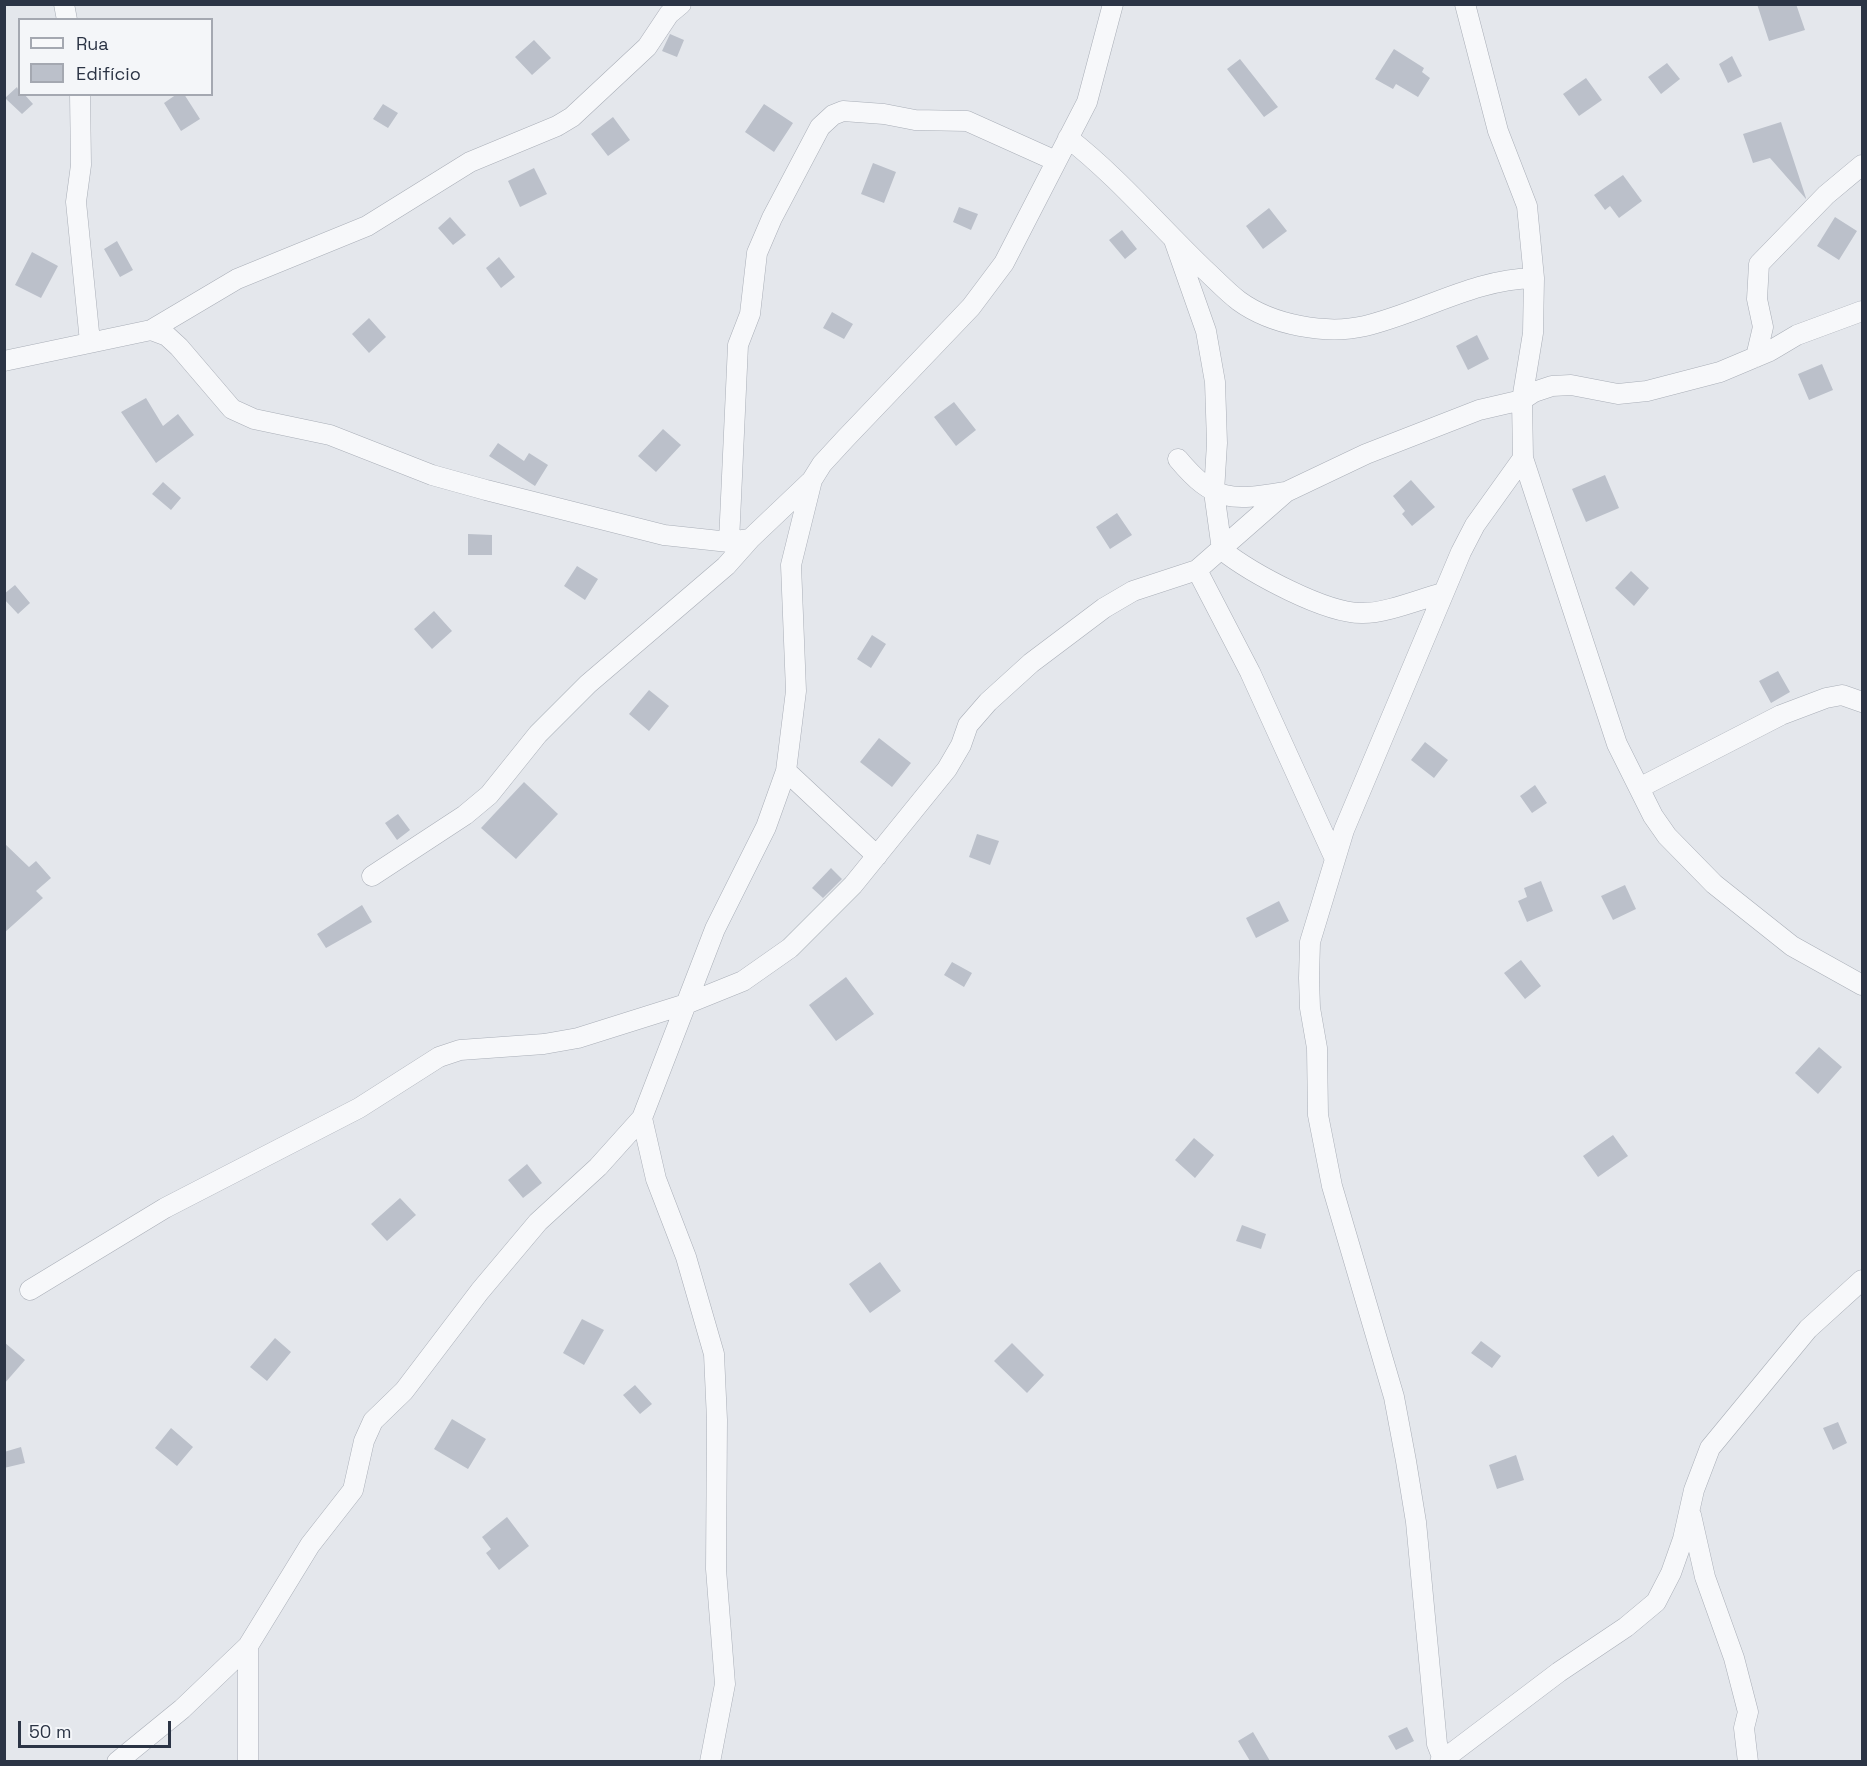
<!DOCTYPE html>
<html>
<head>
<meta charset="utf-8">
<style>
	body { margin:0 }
	#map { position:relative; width:1867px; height:1766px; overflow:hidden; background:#e4e7ec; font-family:"Space Grotesk",sans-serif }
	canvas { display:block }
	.frame { position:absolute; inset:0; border:6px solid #2b3445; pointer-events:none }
	.legend { position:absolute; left:18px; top:18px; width:195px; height:78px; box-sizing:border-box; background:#f4f6f9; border:2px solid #a4a8b1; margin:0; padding:8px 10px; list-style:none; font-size:18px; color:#2b3445 }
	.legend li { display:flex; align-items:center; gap:12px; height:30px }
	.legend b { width:30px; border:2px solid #a4a8b1 }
	.scale { position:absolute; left:18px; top:1721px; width:153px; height:27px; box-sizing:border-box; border:3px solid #2b3445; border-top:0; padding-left:8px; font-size:18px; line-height:21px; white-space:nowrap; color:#2b3445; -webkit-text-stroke:4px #f4f6f9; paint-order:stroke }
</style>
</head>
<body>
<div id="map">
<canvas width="1867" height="1766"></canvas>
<div class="frame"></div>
<ul class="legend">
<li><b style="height:8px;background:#f7f8fa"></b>Rua</li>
<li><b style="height:16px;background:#bbc0ca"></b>Edifício</li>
</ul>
<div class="scale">50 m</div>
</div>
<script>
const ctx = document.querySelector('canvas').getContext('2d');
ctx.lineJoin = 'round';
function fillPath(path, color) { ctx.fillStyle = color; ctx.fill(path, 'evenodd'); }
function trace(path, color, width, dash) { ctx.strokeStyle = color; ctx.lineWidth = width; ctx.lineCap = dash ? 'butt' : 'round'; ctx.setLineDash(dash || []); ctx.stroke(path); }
const building = new Path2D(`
	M 1757,4 L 1796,4 L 1805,30 L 1769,41 Z
	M 670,34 L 684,40 L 677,57 L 662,51 Z
	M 534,40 L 551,58 L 532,75 L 515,57 Z
	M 1394,49 L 1424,68 L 1422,72 L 1430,78 L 1418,97 L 1396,84 L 1393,89 L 1375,79 Z
	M 1732,56 L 1742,76 L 1728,83 L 1719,64 Z
	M 1240,59 L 1278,107 L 1264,117 L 1227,69 Z
	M 1667,63 L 1680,79 L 1661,94 L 1648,77 Z
	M 1586,78 L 1602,100 L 1579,116 L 1563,94 Z
	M 17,87 L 20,94 L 24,94 L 33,104 L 22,114 L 5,98 Z
	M 177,94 L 184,94 L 200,119 L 181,131 L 164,103 Z
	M 383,104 L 398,113 L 388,128 L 373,119 Z
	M 764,104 L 793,123 L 774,152 L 745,132 Z
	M 613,117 L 630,140 L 608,156 L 591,134 Z
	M 1781,122 L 1806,198 L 1806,199 L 1770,158 L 1753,163 L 1743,134 Z
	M 873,163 L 896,172 L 884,203 L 861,194 Z
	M 534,168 L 547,194 L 520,207 L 508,181 Z
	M 1623,175 L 1642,201 L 1619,218 L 1610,206 L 1605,210 L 1594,195 Z
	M 959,207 L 978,214 L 971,230 L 953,222 Z
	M 1269,208 L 1287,231 L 1263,249 L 1246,226 Z
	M 450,217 L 466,235 L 453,245 L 438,228 Z
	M 1835,217 L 1857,231 L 1839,260 L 1817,246 Z
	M 1122,230 L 1137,249 L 1125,259 L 1109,240 Z
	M 117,241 L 133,270 L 120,277 L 104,249 Z
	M 32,252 L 58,266 L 41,298 L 15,285 Z
	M 499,257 L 515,277 L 501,288 L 486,268 Z
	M 832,312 L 853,324 L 844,339 L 823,328 Z
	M 369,318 L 386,337 L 369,353 L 352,334 Z
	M 1477,335 L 1489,359 L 1468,370 L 1456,346 Z
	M 1822,364 L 1833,390 L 1809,400 L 1798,374 Z
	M 146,398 L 163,426 L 178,414 L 194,435 L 156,463 L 121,412 Z
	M 954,402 L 976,430 L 956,446 L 934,417 Z
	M 663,429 L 681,445 L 656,472 L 638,456 Z
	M 498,443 L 524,461 L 529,453 L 548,465 L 535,486 L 489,456 Z
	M 1605,475 L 1619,508 L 1586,522 L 1572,489 Z
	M 1411,480 L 1435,507 L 1412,526 L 1402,514 L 1405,511 L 1393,496 Z
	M 163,482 L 181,498 L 171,510 L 152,494 Z
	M 1117,513 L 1132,535 L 1110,549 L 1096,527 Z
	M 468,534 L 492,535 L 492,555 L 468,555 Z
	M 577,566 L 598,579 L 585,600 L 564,586 Z
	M 1631,571 L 1649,588 L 1634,606 L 1615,588 Z
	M 15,585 L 30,603 L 18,614 L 4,599 L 4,594 Z
	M 434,611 L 452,631 L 432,649 L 414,629 Z
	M 872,635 L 886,644 L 871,668 L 857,659 Z
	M 1778,671 L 1790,692 L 1771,703 L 1759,681 Z
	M 649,690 L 669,706 L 649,731 L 629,714 Z
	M 879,738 L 911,763 L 892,787 L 860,762 Z
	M 1425,742 L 1448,760 L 1434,778 L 1411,760 Z
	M 524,782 L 558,814 L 516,859 L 481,828 Z
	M 1535,785 L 1547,803 L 1532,813 L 1520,796 Z
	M 398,814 L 410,830 L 397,840 L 385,823 Z
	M 977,834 L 999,841 L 990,865 L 969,857 Z
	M 4,843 L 29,867 L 36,861 L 51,878 L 36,891 L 43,898 L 4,933 Z
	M 831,868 L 842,879 L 823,898 L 812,888 Z
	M 1541,881 L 1553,911 L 1527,922 L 1518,901 L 1527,897 L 1524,888 Z
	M 1625,885 L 1636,909 L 1613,920 L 1601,896 Z
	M 1279,901 L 1289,921 L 1256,938 L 1246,918 Z
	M 362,905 L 372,922 L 326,948 L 317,934 Z
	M 1521,960 L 1541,986 L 1525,999 L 1504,973 Z
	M 952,962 L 972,973 L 964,987 L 944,975 Z
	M 846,977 L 874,1014 L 836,1041 L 809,1005 Z
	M 1819,1047 L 1842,1067 L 1818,1094 L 1795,1073 Z
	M 1613,1135 L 1628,1156 L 1598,1177 L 1583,1156 Z
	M 1194,1138 L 1214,1155 L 1195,1178 L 1175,1160 Z
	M 527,1164 L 542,1183 L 523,1198 L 508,1180 Z
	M 400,1198 L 416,1215 L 387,1241 L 371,1224 Z
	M 1242,1225 L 1266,1234 L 1261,1249 L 1236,1241 Z
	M 880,1262 L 901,1291 L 870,1313 L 849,1284 Z
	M 582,1319 L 604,1330 L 584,1365 L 563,1353 Z
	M 275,1338 L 291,1352 L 267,1381 L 250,1367 Z
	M 1481,1341 L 1501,1356 L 1492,1368 L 1471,1353 Z
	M 4,1342 L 25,1360 L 4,1384 Z
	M 1012,1343 L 1044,1375 L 1027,1393 L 994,1361 Z
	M 635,1385 L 652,1404 L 640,1414 L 623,1395 Z
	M 452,1419 L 486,1439 L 468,1469 L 434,1449 Z
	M 1838,1422 L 1847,1443 L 1833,1450 L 1823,1428 Z
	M 171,1428 L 193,1447 L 177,1466 L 155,1448 Z
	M 21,1447 L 25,1463 L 4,1468 L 4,1452 Z
	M 1516,1455 L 1524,1480 L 1497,1489 L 1489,1465 Z
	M 507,1517 L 529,1546 L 499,1570 L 486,1553 L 491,1549 L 482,1537 Z
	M 1407,1727 L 1414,1741 L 1396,1750 L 1388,1736 Z
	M 1253,1732 L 1270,1761 L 1250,1761 L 1238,1741 Z`);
const minor = new Path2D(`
	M 64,4 L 67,20
	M 1465,4 L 1498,131 L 1527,206 L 1534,278 L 1533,333 L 1522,400 L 1523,458 L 1617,744 L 1653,816 L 1667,836 L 1714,884 L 1792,946 L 1862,985
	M 80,94 L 81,165 L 76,202 L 90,342
	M 1068,138 C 1118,177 1159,226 1205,270 C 1216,280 1227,292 1239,301 C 1272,325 1326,335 1365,326 C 1423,312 1474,279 1534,278
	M 1174,240 L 1206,331 L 1215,382 L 1217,443 L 1214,492 L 1222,550 C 1251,573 1326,614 1363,613 C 1387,613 1420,599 1443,593
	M 151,330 L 167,336 L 179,347 L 232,409 L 254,419 L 330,435 L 432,475 L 486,490 L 664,535 L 729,542 L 750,539 L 810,482
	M 1756,357 L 1763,327 L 1757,299 L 1759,264 L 1826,195 L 1862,165
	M 4,361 L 151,330 L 237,279 L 367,226 L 470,162 L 557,126 L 572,117 L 647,47 L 669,14 L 681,4
	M 1178,459 C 1214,502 1231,501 1284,492
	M 729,542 L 738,345 L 750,314 L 757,253 L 772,218 L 820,127 L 833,115 L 843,111 L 884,114 L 915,120 L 967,121 L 1056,161
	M 1197,570 L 1250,672 L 1335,859
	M 786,771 L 877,856
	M 1639,788 L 1781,715 L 1826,698 L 1842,695 L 1862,702
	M 372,876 L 465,815 L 489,795 L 538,734 L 588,684 L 726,566 L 750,539
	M 30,1290 L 165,1208 L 359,1108 L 439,1057 L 460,1050 L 544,1044 L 578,1038 L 686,1004 L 743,981 L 790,948 L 853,885 L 947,769 L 961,745 L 968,725 L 988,702 L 1031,663 L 1104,608 L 1133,591 L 1197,570 L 1286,492 L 1366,454 L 1479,410 L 1522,400 L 1534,392 L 1552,386 L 1571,385 L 1618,394 L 1647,391 L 1720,372 L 1770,351 L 1797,335 L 1862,311
	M 1691,1515 L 1705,1577 L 1734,1658 L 1748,1712 L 1744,1728 L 1748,1762
	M 117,1762 L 182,1709 L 248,1646 L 310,1545 L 353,1490 L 364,1441 L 373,1421 L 404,1391 L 480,1291 L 538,1222 L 598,1167 L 642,1118
	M 248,1762 L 248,1646
	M 710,1762 L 725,1684 L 716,1569 L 717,1420 L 714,1354 L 686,1257 L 656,1179 L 642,1118 L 715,929 L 766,827 L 786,771 L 796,691 L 791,565 L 812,480 L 822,464 L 845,439 L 971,307 L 1004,263 L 1087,102 L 1113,4
	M 1440,1762 L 1559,1672 L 1626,1627 L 1656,1602 L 1671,1573 L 1683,1539 L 1694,1490 L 1710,1448 L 1808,1329 L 1862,1280
	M 1444,1762 L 1437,1744 L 1416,1522 L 1406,1461 L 1394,1397 L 1332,1186 L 1318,1115 L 1317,1048 L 1310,1008 L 1309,978 L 1310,942 L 1344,830 L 1461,552 L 1475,525 L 1523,458`);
fillPath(building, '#bbc0ca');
trace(minor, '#a9aeb7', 21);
trace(minor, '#f7f8fa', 20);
</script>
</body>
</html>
